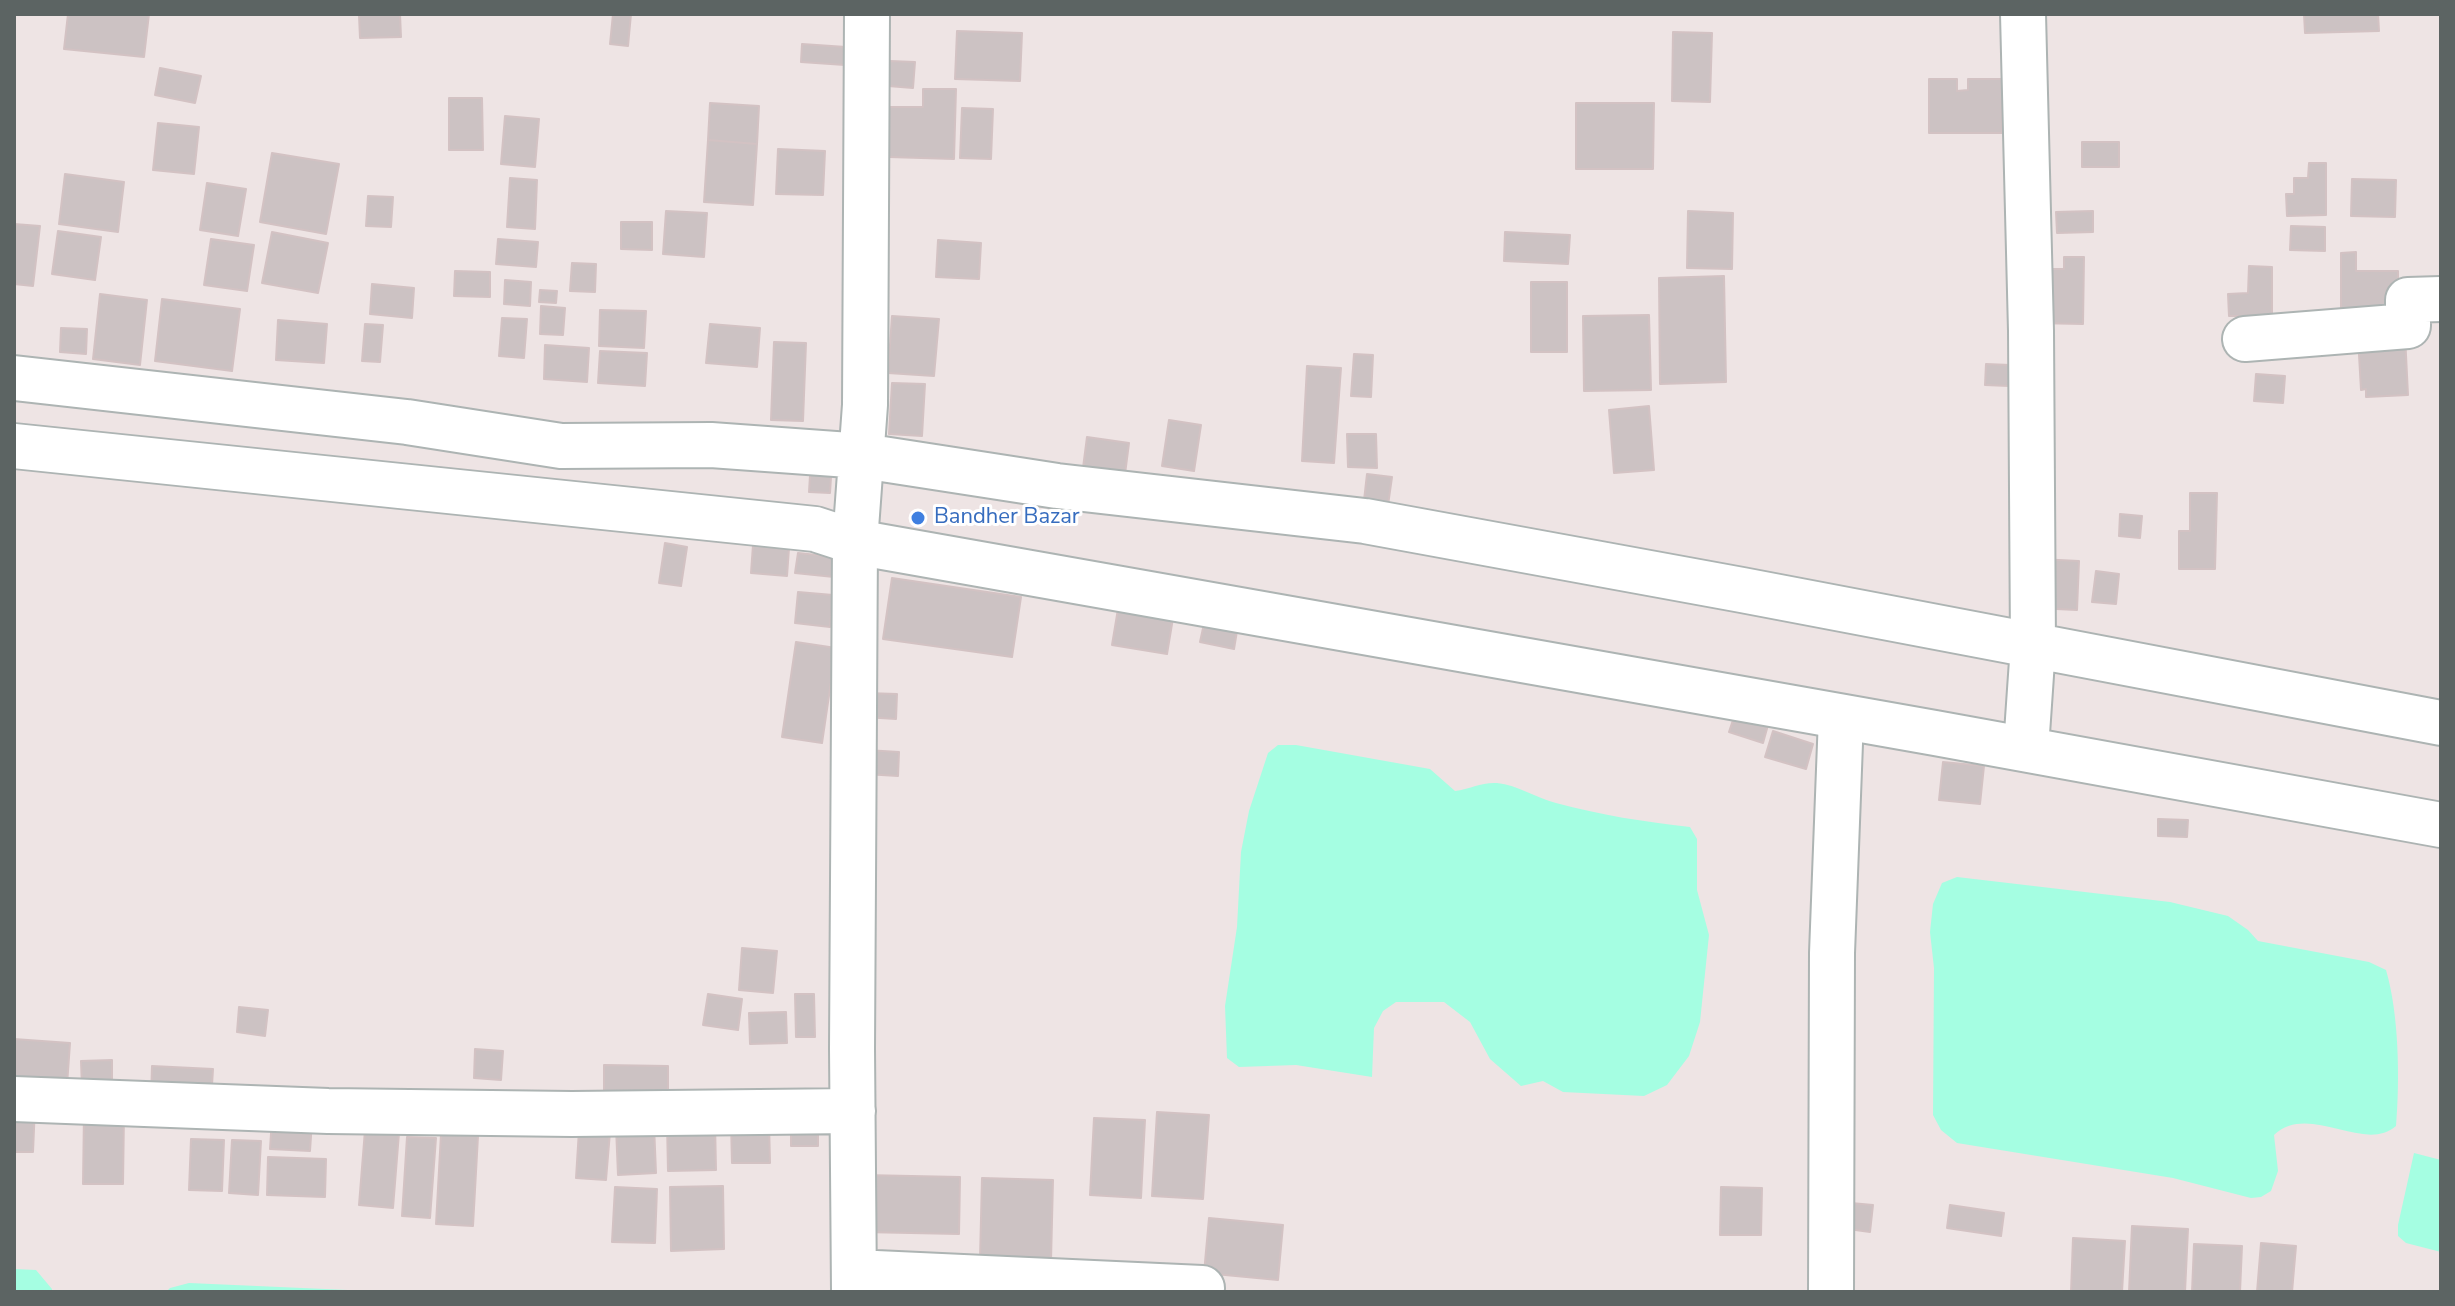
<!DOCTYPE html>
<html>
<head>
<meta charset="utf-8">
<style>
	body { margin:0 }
	#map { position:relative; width:2455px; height:1306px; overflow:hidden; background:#eee4e4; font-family:"Nunito Sans",sans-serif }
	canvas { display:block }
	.frame { position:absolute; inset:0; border:16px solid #5c6463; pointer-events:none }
</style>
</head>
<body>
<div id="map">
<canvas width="2455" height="1306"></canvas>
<div class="frame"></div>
</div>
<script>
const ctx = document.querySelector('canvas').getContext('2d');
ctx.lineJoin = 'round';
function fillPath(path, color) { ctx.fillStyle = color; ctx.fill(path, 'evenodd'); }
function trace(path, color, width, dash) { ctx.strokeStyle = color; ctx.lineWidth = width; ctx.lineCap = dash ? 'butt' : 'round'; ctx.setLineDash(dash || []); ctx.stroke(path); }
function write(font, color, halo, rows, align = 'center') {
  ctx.font = font + ' "Nunito Sans",sans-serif'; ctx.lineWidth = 6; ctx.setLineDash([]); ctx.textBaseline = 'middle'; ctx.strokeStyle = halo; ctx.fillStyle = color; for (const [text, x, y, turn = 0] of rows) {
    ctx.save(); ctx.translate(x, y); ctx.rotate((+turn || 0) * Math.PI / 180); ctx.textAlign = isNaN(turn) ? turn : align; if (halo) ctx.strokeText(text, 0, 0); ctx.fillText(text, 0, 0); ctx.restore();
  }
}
const water = new Path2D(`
	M 1278,745 L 1296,745 L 1430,769 L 1455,791 C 1470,789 1482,782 1497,783 C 1518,785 1536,798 1556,803 C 1600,815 1645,822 1690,827 L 1697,839 L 1697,890 L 1709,935 L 1700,1022 L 1689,1056 L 1667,1085 L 1644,1096 L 1563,1092 L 1543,1081 L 1521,1086 L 1490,1059 L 1470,1022 L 1444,1002 L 1396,1002 L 1383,1011 L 1374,1028 L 1372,1077 L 1296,1065 L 1239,1067 L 1227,1058 L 1225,1006 L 1237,927 L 1241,852 L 1249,811 L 1268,753 Z
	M 1957,877 L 2170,902 L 2228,916 L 2248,930 L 2258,941 L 2369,962 L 2386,970 C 2399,1014 2400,1080 2396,1126 C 2364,1154 2309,1102 2274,1135 L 2278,1171 L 2271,1191 L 2261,1197 L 2251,1198 L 2173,1178 L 1957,1143 L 1941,1130 L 1933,1115 L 1934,968 L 1930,932 L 1933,904 L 1942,883 Z
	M 2414,1153 L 2441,1160 L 2441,1252 L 2406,1243 L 2398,1236 L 2398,1225 Z
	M 14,1269 L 36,1270 L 52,1289 L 52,1292 L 14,1292 Z
	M 189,1283 L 393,1292 L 166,1292 L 170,1288 Z`);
const building = new Path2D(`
	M 68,14 L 149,14 L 144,57 L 64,49 Z
	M 400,14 L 401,37 L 360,38 L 359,15 Z
	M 613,14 L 631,14 L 628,46 L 610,44 Z
	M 2304,14 L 2378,14 L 2379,31 L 2305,33 Z
	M 957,31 L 1022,33 L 1020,81 L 955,79 Z
	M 1673,32 L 1712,33 L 1710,102 L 1672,101 Z
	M 802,44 L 846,47 L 845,65 L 801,62 Z
	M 890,61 L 915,62 L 913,88 L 888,86 Z
	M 160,68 L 201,76 L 195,103 L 155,95 Z
	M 1929,79 L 1957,79 L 1957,91 L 1968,90 L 1968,79 L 2002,79 L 2002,133 L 1929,133 Z
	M 923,89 L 956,89 L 954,159 L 889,157 L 889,107 L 923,107 Z
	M 449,98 L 482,98 L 483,150 L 449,150 Z
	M 710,103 L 759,106 L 757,144 L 708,140 Z
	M 1576,103 L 1654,103 L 1653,169 L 1576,169 Z
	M 962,108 L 993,109 L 991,159 L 960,158 Z
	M 505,116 L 539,119 L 535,167 L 501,164 Z
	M 158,123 L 199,127 L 194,174 L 153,170 Z
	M 708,140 L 757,144 L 753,205 L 704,202 Z
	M 2082,142 L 2119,142 L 2119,167 L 2082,167 Z
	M 778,149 L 825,151 L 823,195 L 776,194 Z
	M 272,153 L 339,164 L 326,234 L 260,222 Z
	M 2309,163 L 2326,163 L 2326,215 L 2287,216 L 2286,194 L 2294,194 L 2294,178 L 2308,178 Z
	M 65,174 L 124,182 L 118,232 L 59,224 Z
	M 510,178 L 537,180 L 535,229 L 507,227 Z
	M 2352,179 L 2396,180 L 2395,217 L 2351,216 Z
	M 207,183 L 246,189 L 238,236 L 200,230 Z
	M 368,196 L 393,197 L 391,227 L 366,226 Z
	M 666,211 L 707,213 L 704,257 L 663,254 Z
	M 1688,211 L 1733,213 L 1732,269 L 1687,268 Z
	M 2093,211 L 2093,232 L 2057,233 L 2056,212 Z
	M 621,222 L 652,222 L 652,250 L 621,249 Z
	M 14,224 L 40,226 L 33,286 L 14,284 Z
	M 2291,226 L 2325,227 L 2325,251 L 2290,250 Z
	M 58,231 L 101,237 L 95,280 L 52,274 Z
	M 272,232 L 328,243 L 318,293 L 262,283 Z
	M 1505,232 L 1570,235 L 1568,264 L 1504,261 Z
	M 211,239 L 254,245 L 247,291 L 204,285 Z
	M 498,239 L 538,242 L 536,267 L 496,264 Z
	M 938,240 L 981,243 L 979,279 L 936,277 Z
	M 2356,252 L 2356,271 L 2398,271 L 2398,313 L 2341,314 L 2341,253 Z
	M 2064,257 L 2084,257 L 2083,324 L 2034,323 L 2034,269 L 2064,269 Z
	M 572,263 L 596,264 L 595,292 L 570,291 Z
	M 2249,266 L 2272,267 L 2272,316 L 2229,316 L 2228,294 L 2248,293 Z
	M 455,271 L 490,272 L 490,297 L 454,296 Z
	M 1724,276 L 1726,382 L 1660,384 L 1659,278 Z
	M 505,280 L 531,282 L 530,306 L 504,304 Z
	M 1531,282 L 1567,282 L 1567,352 L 1531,352 Z
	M 372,284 L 414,288 L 412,318 L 370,314 Z
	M 540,290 L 557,291 L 556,303 L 539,302 Z
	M 100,294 L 147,300 L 140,365 L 93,359 Z
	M 162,299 L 240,309 L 232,371 L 155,361 Z
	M 541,306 L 565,308 L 563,335 L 540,334 Z
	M 600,310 L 646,311 L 644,348 L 599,346 Z
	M 1649,315 L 1651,390 L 1584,391 L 1583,316 Z
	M 892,316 L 939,319 L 934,376 L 888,373 Z
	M 502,318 L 527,319 L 524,358 L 499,356 Z
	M 278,320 L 327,324 L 324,363 L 276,360 Z
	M 365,324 L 383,325 L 380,362 L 362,361 Z
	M 710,324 L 760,328 L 757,367 L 706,363 Z
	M 61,328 L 87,329 L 86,354 L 60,352 Z
	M 2405,335 L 2408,395 L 2366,397 L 2366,389 L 2361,390 L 2358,337 Z
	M 774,342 L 806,343 L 803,421 L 771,420 Z
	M 545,345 L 589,348 L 587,382 L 544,379 Z
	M 600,351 L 647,353 L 645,386 L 598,383 Z
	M 1354,354 L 1373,355 L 1371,397 L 1351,396 Z
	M 1986,364 L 2010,365 L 2009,386 L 1985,385 Z
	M 1307,366 L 1341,368 L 1334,463 L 1302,461 Z
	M 2256,374 L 2285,376 L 2283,403 L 2254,401 Z
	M 892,383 L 925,384 L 922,436 L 889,434 Z
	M 1649,406 L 1654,470 L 1614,473 L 1609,410 Z
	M 1169,420 L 1201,425 L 1194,471 L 1162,466 Z
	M 1347,434 L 1376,434 L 1377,468 L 1348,467 Z
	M 1087,437 L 1129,443 L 1125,474 L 1083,468 Z
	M 811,459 L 832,461 L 830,493 L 809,492 Z
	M 1367,474 L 1392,477 L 1387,512 L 1363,509 Z
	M 2190,493 L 2217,493 L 2215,569 L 2179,569 L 2179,531 L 2190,531 Z
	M 2120,514 L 2142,516 L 2140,538 L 2119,536 Z
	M 665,543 L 687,547 L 681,586 L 659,583 Z
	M 753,545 L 789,548 L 787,576 L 751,573 Z
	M 798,553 L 836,557 L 834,577 L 795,573 Z
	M 2038,559 L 2079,561 L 2077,610 L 2035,608 Z
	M 2096,571 L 2119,574 L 2116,604 L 2092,602 Z
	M 892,578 L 1021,597 L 1012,657 L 883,639 Z
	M 798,592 L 833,595 L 830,627 L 795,623 Z
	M 1119,603 L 1174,612 L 1167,654 L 1112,645 Z
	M 1205,619 L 1238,625 L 1234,649 L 1200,642 Z
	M 796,642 L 836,648 L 822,743 L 782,737 Z
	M 865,693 L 897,694 L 896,719 L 864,717 Z
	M 1735,714 L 1768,725 L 1763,743 L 1729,732 Z
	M 1773,731 L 1813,744 L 1806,769 L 1765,757 Z
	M 866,750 L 899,752 L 898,776 L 865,774 Z
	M 1943,762 L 1984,766 L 1980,804 L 1939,800 Z
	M 2158,819 L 2188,820 L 2187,837 L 2158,836 Z
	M 742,948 L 777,951 L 773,993 L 739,990 Z
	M 708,994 L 742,999 L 738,1030 L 703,1025 Z
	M 795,994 L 814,994 L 815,1037 L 796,1037 Z
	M 239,1007 L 268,1010 L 265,1036 L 237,1032 Z
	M 786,1012 L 787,1043 L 750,1044 L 749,1013 Z
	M 14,1039 L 70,1043 L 67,1085 L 14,1082 Z
	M 475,1049 L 503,1051 L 501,1080 L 474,1078 Z
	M 112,1060 L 112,1086 L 82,1087 L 81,1061 Z
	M 604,1065 L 668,1066 L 668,1100 L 604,1100 Z
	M 152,1066 L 213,1069 L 211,1102 L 151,1099 Z
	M 14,1105 L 35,1106 L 33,1152 L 14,1152 Z
	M 84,1112 L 124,1113 L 123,1184 L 83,1184 Z
	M 1157,1112 L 1209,1115 L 1203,1199 L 1152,1196 Z
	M 272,1118 L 312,1121 L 310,1151 L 270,1149 Z
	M 791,1118 L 818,1118 L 818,1146 L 791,1146 Z
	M 1094,1118 L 1145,1120 L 1141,1198 L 1090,1195 Z
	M 715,1122 L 716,1170 L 668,1171 L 667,1123 Z
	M 731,1123 L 769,1123 L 770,1163 L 732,1163 Z
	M 654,1125 L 656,1173 L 618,1175 L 616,1127 Z
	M 365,1130 L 399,1133 L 393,1208 L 359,1205 Z
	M 579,1130 L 610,1132 L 606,1180 L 576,1178 Z
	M 441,1134 L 478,1136 L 473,1226 L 436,1224 Z
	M 407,1137 L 436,1138 L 430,1218 L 402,1216 Z
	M 191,1139 L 224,1140 L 222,1191 L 189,1190 Z
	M 232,1140 L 261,1141 L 258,1195 L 229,1193 Z
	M 268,1157 L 326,1159 L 325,1197 L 267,1195 Z
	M 863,1175 L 960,1177 L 959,1234 L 862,1232 Z
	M 982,1178 L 1053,1180 L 1051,1261 L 980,1259 Z
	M 723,1186 L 724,1249 L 671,1251 L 670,1187 Z
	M 615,1187 L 657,1189 L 655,1243 L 612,1242 Z
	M 1721,1187 L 1762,1188 L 1761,1235 L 1720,1235 Z
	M 1851,1203 L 1873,1205 L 1870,1232 L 1848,1229 Z
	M 1950,1205 L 2004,1213 L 2001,1236 L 1947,1228 Z
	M 1209,1218 L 1283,1225 L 1278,1280 L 1204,1273 Z
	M 2132,1226 L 2188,1229 L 2185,1292 L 2129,1292 Z
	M 2073,1238 L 2125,1241 L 2122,1292 L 2071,1292 Z
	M 2261,1243 L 2296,1246 L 2292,1292 L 2257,1292 Z
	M 2194,1244 L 2242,1246 L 2240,1292 L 2192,1292 Z`);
const minor = new Path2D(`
	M 2023,14 L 2031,331 L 2033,646 L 2026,748
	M 2245,339 L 2408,326 L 2408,300 L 2441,299
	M 14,378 L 407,422 L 561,446 L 711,445 L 863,456 L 1057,486 L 1365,521 L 1742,590 L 2441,723
	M 14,1099 L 328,1111 L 572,1114 L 853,1111
	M 854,1272 L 1202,1288
	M 854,1292 L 852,1048 L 855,542 L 865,405 L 867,14
	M 1831,1292 L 1832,953 L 1841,717`);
const tertiary = new Path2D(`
	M 14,446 L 815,529 L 855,542 C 1384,636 1913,727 2441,825`);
const markers = [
	[918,518,8,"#3f7fe0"]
];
const shopNames = [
	["Bandher Bazar",934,518]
];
fillPath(water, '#a5fee2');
fillPath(building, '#ccc2c3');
trace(building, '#d3c2c3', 2);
trace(minor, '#adb4b3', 48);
trace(tertiary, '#adb4b3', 48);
trace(minor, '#fff', 44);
trace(tertiary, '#fff', 44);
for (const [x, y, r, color] of markers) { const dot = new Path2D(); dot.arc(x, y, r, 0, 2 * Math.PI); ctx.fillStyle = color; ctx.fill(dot); trace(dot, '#fff', 3); }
write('22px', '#366cbe', '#fff', shopNames, 'left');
</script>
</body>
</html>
